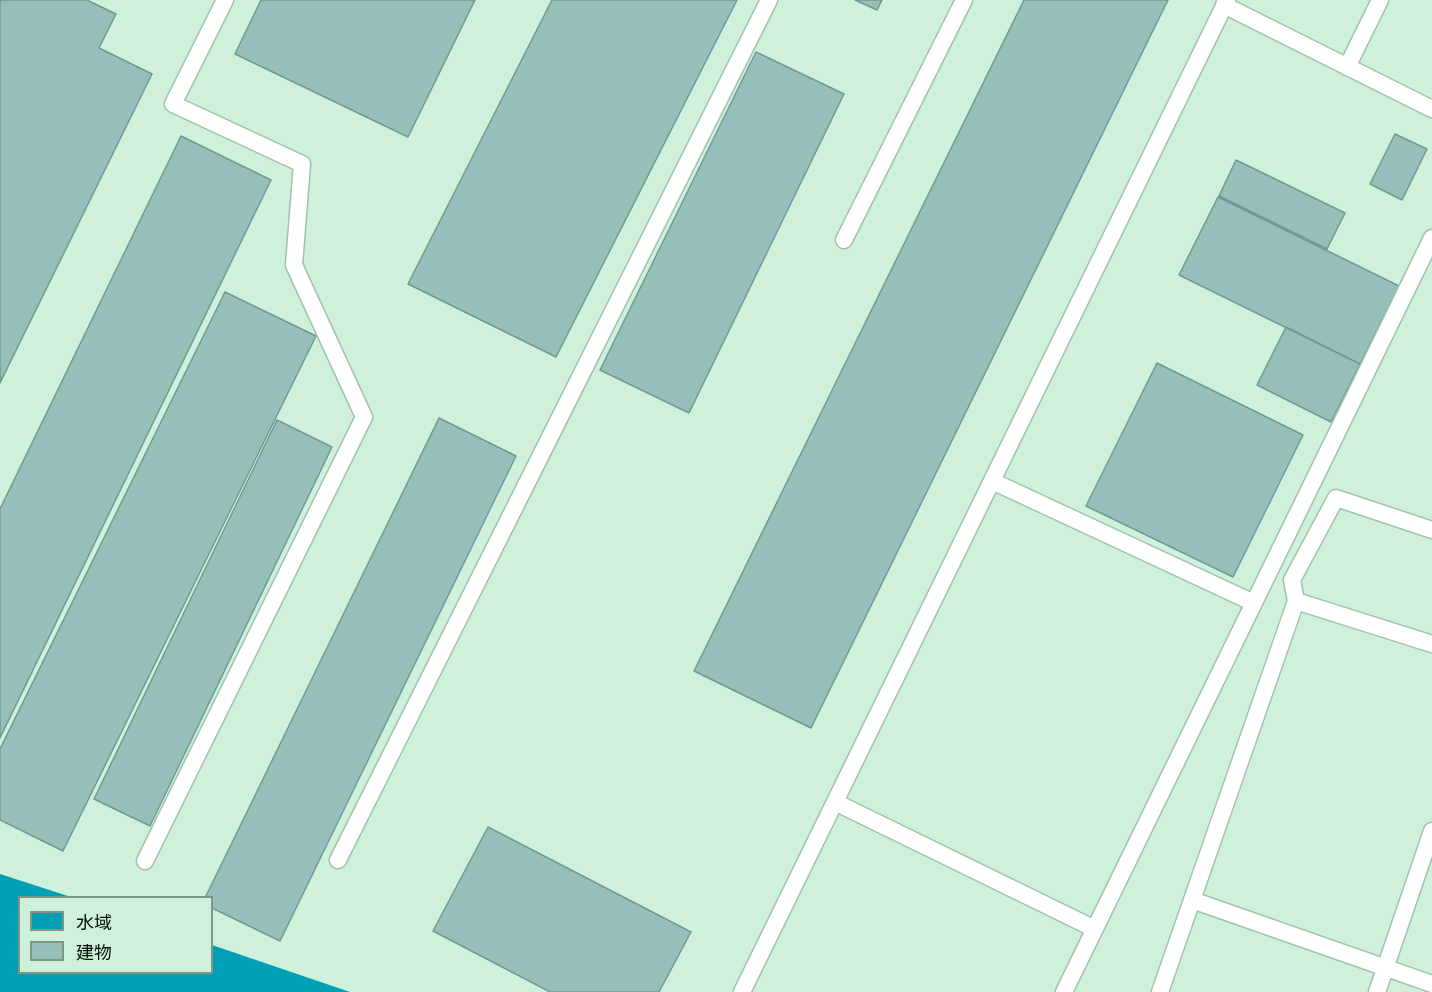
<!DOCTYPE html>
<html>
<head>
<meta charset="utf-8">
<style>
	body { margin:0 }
	#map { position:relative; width:1432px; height:992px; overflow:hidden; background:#cff1db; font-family:"PT Sans Narrow","Noto Sans JP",sans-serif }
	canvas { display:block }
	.legend { position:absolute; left:18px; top:896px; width:195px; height:78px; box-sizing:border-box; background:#cff1db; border:2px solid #7e9787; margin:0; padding:8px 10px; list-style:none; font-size:18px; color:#040f08 }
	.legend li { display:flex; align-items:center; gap:12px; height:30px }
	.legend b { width:30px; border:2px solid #7e9787 }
</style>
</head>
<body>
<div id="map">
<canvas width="1432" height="992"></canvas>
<ul class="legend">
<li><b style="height:16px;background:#009fb3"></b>水域</li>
<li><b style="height:16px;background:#95bfb8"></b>建物</li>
</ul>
</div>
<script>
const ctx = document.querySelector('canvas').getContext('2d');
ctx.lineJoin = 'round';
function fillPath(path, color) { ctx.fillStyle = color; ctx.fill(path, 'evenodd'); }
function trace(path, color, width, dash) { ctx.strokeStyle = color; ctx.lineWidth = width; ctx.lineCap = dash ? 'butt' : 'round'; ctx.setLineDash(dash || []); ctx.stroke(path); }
const water = new Path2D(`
	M 0,874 L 71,897 L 20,898 L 20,972 L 212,972 L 212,945 L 350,992 L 0,992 Z`);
const building = new Path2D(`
	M 0,0 L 87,0 L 116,14 L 99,48 L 152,74 L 0,383 Z
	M 261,0 L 475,0 L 408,137 L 235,54 Z
	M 552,0 L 737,0 L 556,357 L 408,284 Z
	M 855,0 L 882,0 L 877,10 Z
	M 1024,0 L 1168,0 L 811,728 L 694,671 Z
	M 756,52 L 844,94 L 689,413 L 600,370 Z
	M 1395,134 L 1427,149 L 1402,200 L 1370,184 Z
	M 181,136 L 271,180 L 0,738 L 0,509 Z
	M 1236,160 L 1345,213 L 1327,249 L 1219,196 Z
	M 1218,197 L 1399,286 L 1360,364 L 1179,275 Z
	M 225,292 L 316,336 L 63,851 L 0,820 L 0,749 Z
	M 1286,327 L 1360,364 L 1331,422 L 1257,385 Z
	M 1157,363 L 1303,435 L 1233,577 L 1086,506 Z
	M 439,418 L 516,456 L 280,941 L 212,908 L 212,898 L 205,898 Z
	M 277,420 L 332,447 L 150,826 L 94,799 Z
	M 488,827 L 691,932 L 659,992 L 550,992 L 433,931 Z`);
const lane = new Path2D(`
	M 1224,5 L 1432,109
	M 1347,67 L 1380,0
	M 844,240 L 964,0
	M 992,481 L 1254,603
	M 1296,601 L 1432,644
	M 843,806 L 1095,929
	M 338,860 L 769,0
	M 145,861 L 364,417 L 294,265 L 302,164 L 173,104 L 225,0
	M 1192,900 L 1432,984
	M 742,992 L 1227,0
	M 1064,992 L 1432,238
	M 1160,992 L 1296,601 L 1292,580 L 1336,498 L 1432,530
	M 1377,992 L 1432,831`);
fillPath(water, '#009fb3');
fillPath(building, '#95bfb8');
trace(building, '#709a93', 1.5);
trace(lane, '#a1c2ac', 19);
trace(lane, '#fff', 16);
</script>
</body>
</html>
